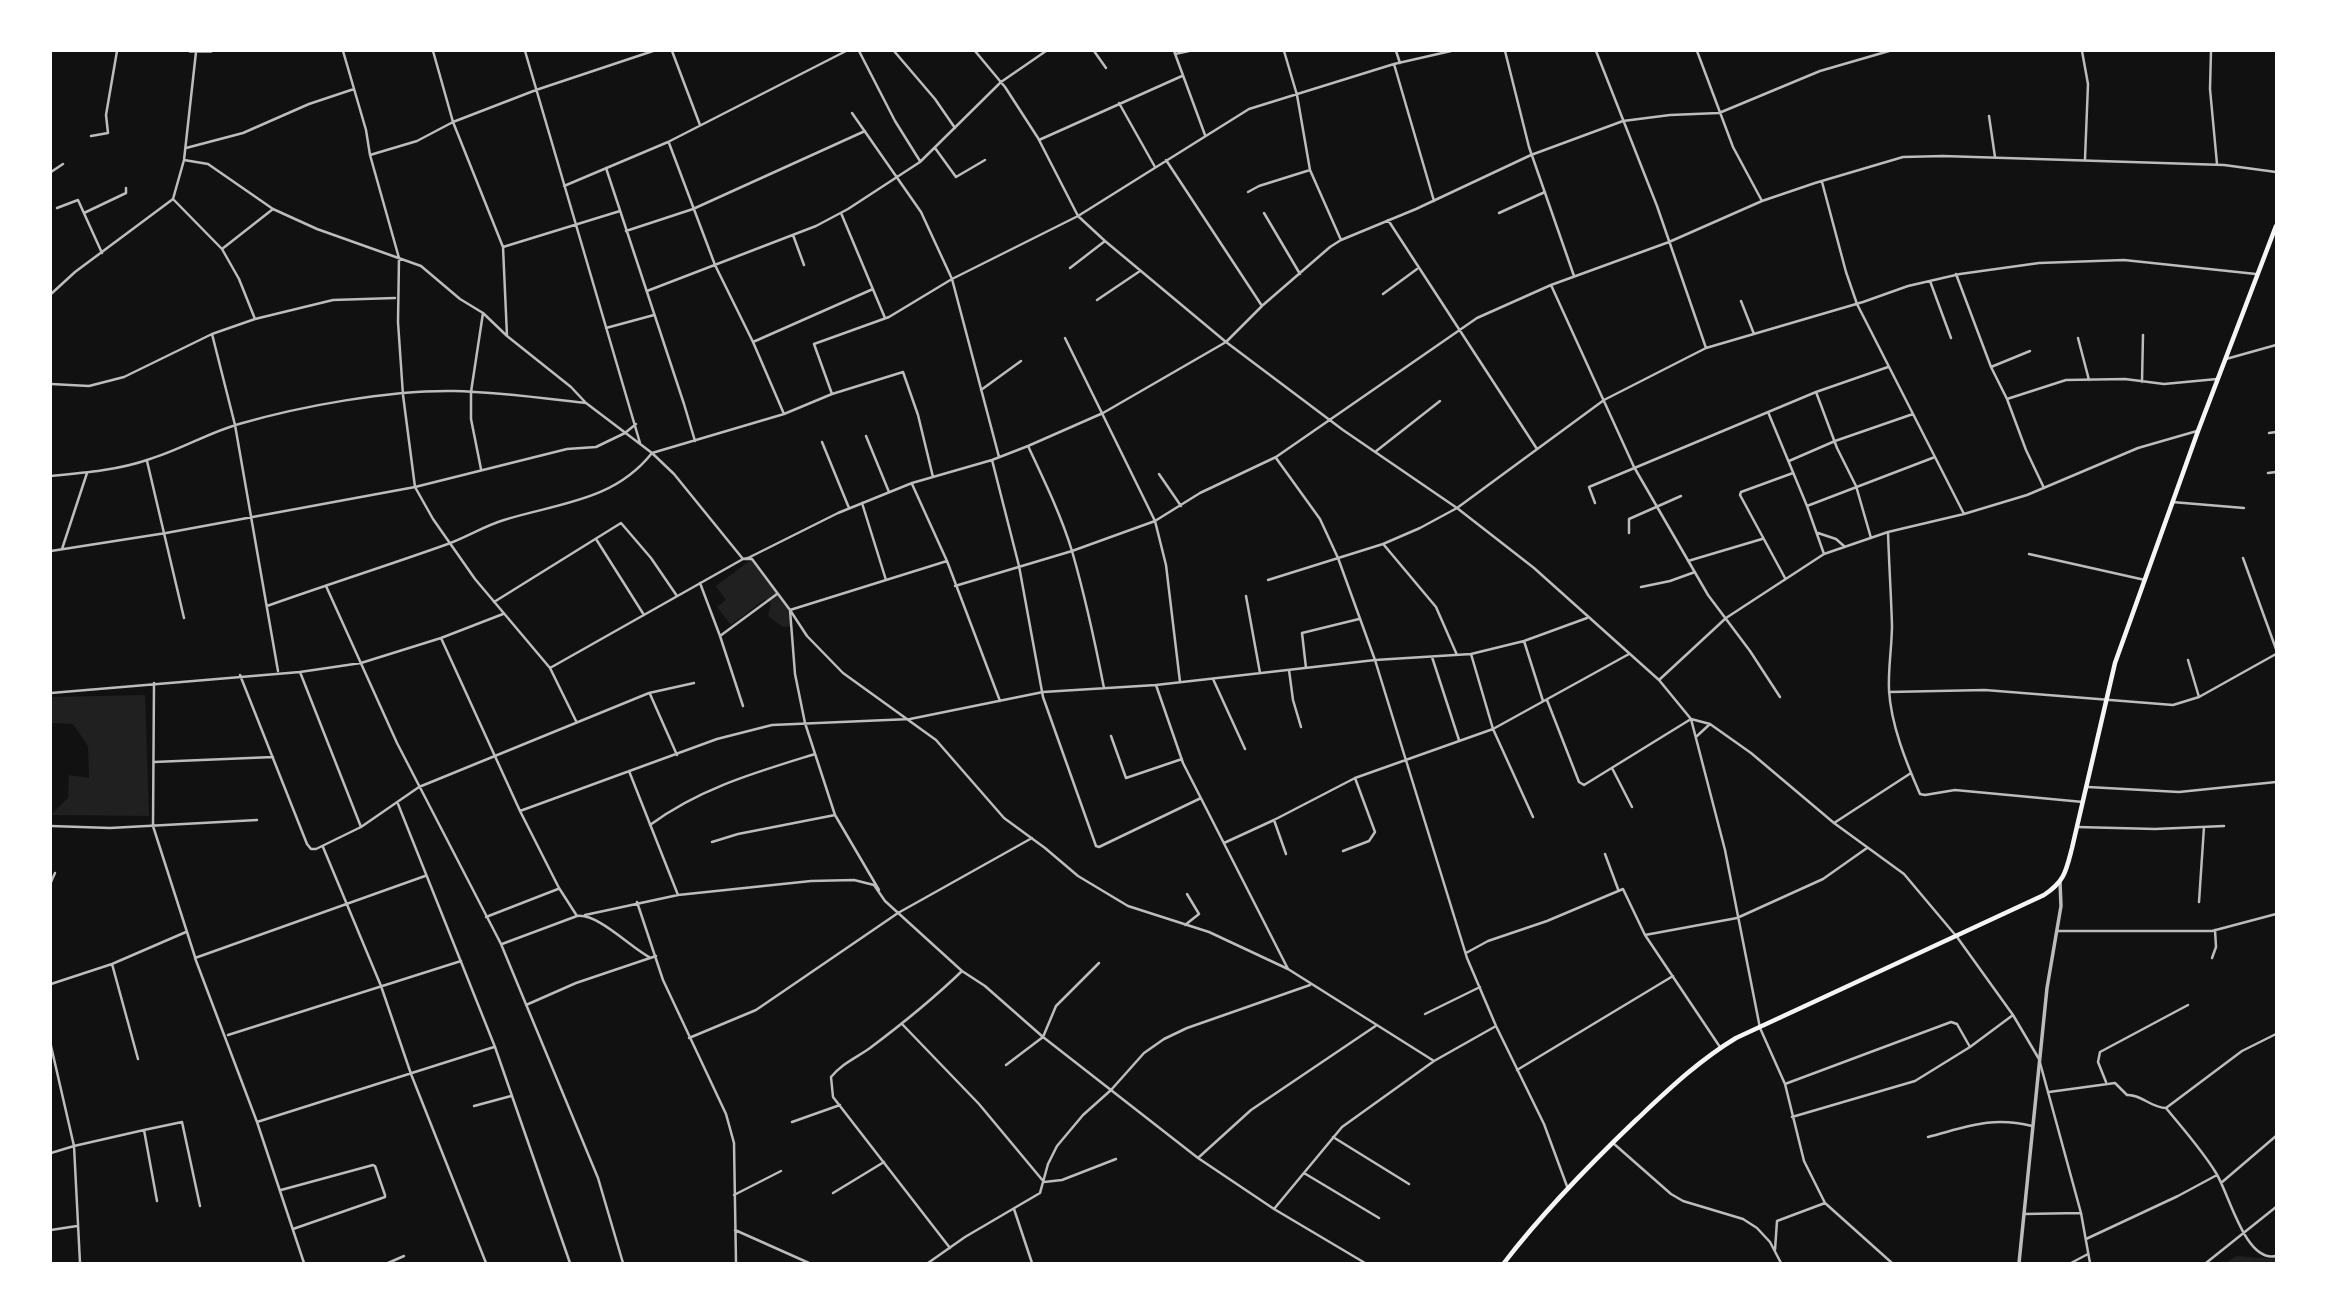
<!DOCTYPE html>
<html>
<head>
<meta charset="utf-8">
<style>
	body { margin:0 }
	#map { position:relative; width:2327px; height:1314px; overflow:hidden; background:#111; font-family:"Alegreya Sans",sans-serif }
	canvas { display:block }
	.frame { position:absolute; inset:0; border:52px solid #fff; pointer-events:none }
</style>
</head>
<body>
<div id="map">
<canvas width="2327" height="1314"></canvas>
<div class="frame"></div>
</div>
<script>
const ctx = document.querySelector('canvas').getContext('2d');
ctx.lineJoin = 'round';
function fillPath(path, color) { ctx.fillStyle = color; ctx.fill(path, 'evenodd'); }
function trace(path, color, width, dash) { ctx.strokeStyle = color; ctx.lineWidth = width; ctx.lineCap = dash ? 'butt' : 'round'; ctx.setLineDash(dash || []); ctx.stroke(path); }
const green = new Path2D(`
	M 752,559 L 790,610 L 792,626 L 783,627 L 768,616 L 771,603 L 765,599 L 731,625 L 717,607 L 726,600 L 716,586 Z
	M 145,695 L 149,816 L 51,815 L 68,798 L 69,775 L 89,778 L 88,746 L 73,724 L 51,723 L 51,697 Z
	M 2236,1256 L 2276,1259 L 2276,1263 L 2226,1263 Z`);
const minor = new Path2D(`
	M 343,51 L 366,130 L 370,155 L 399,258 L 398,322 L 403,395 L 415,487 L 433,519 L 475,579 L 550,668 L 576,721
	M 433,51 L 453,122 L 503,247 L 507,336
	M 525,51 L 640,443
	M 672,51 L 700,125
	M 859,51 L 895,121 L 920,161
	M 894,51 L 935,99 L 955,128
	M 975,51 L 1005,87 L 1038,138 L 1078,216 L 1105,241 L 1226,342 L 1343,430 L 1457,508 L 1534,568 L 1659,680 L 1691,719 L 1710,724 L 1751,753 L 1834,823 L 1904,874 L 1957,937 L 2013,1015 L 2039,1059 L 2081,1213 L 2090,1263
	M 1094,51 L 1106,68
	M 1174,51 L 1205,135
	M 1284,51 L 1297,95 L 1310,170 L 1341,240
	M 1396,51 L 1400,63
	M 1505,51 L 1529,147 L 1574,276
	M 1596,51 L 1657,206 L 1706,348
	M 1697,51 L 1733,147 L 1762,201
	M 2082,51 L 2088,84 L 2085,159
	M 2211,51 L 2210,89 L 2217,164
	M 1175,54 L 1189,51
	M 1394,64 L 1434,201
	M 1119,103 L 1155,167
	M 852,113 L 921,212 L 952,279 L 999,457
	M 1989,116 L 1995,157
	M 91,136 L 108,133 L 106,115 L 117,51
	M 1039,140 L 1182,76
	M 669,143 L 715,265 L 753,342 L 784,414
	M 186,148 L 243,133 L 309,104 L 354,89
	M 935,148 L 956,177 L 985,160
	M 370,155 L 417,141 L 453,122 L 536,90 L 653,51
	M 184,160 L 208,164 L 273,209 L 317,229 L 421,266 L 460,299 L 483,313 L 507,336 L 571,387 L 586,403 L 652,453 L 674,474 L 743,559 L 752,559 L 790,610 L 795,674 L 805,723 L 835,815 L 879,890
	M 606,168 L 684,404 L 695,441
	M 51,172 L 63,164
	M 1822,182 L 1846,272 L 1857,304 L 1964,514
	M 564,186 L 668,142 L 846,51
	M 1248,192 L 1259,186 L 1310,170
	M 173,199 L 222,249 L 239,279 L 255,319
	M 57,208 L 78,200 L 102,253
	M 84,213 L 126,193 L 126,188
	M 841,213 L 885,318
	M 1264,213 L 1300,274
	M 1499,213 L 1545,192
	M 1388,220 L 1537,449
	M 626,231 L 693,209 L 865,131
	M 793,235 L 804,265
	M 503,247 L 620,211
	M 222,249 L 273,209
	M 1070,268 L 1105,241
	M 1956,274 L 1991,367 L 2007,399 L 2026,450 L 2044,488
	M 1930,281 L 1951,338
	M 1551,285 L 1634,467 L 1708,595 L 1750,651 L 1780,697
	M 647,291 L 816,226 L 848,209 L 920,162 L 1001,82 L 1046,51
	M 51,294 L 75,272 L 173,199 L 184,160 L 196,52
	M 1383,294 L 1417,269
	M 1097,300 L 1140,271
	M 1741,301 L 1754,334
	M 1263,305 L 1330,247 L 1341,240 L 1416,209 L 1531,155 L 1623,121 L 1670,115 L 1719,113 L 1820,71 L 1889,51
	M 606,328 L 654,315
	M 212,334 L 235,425 L 278,671
	M 1065,338 L 1155,521 L 1166,565 L 1180,682
	M 2078,338 L 2089,380
	M 753,342 L 873,289
	M 2226,359 L 2276,345
	M 1991,367 L 2030,351
	M 2142,382 L 2143,335
	M 51,384 L 89,386 L 124,377 L 212,334 L 255,319 L 333,300 L 395,298
	M 981,390 L 1021,361
	M 1816,392 L 1837,448 L 1856,486 L 1871,538
	M 832,394 L 814,344 L 889,317 L 952,279 L 1078,216 L 1249,109 L 1394,64 L 1451,51
	M 2007,399 L 2066,380 L 2125,379 L 2164,384 L 2217,379
	M 1768,412 L 1807,506 L 1824,554
	M 2269,433 L 2276,432
	M 866,436 L 889,492
	M 822,442 L 849,508
	M 1028,446 C 1044,480 1061,515 1072,551 C 1085,596 1095,642 1104,688
	M 1375,452 L 1440,401
	M 1276,458 L 1320,519 L 1338,558 L 1375,660 L 1467,958 L 1496,1026 L 1544,1124 L 1568,1189
	M 992,460 L 1019,566 L 1043,697 L 1096,846 L 1099,847 L 1201,798
	M 147,461 L 184,618
	M 1789,461 L 1835,441 L 1913,414
	M 481,469 L 471,419 L 471,392 L 483,313
	M 2268,473 L 2276,472
	M 1159,474 L 1181,506
	M 51,476 C 84,473 119,470 150,459 C 180,450 210,432 239,424 C 301,406 389,390 454,391 C 498,392 542,398 586,403
	M 912,484 L 947,561 L 1000,701
	M 2172,502 L 2244,508
	M 862,503 L 886,580
	M 1595,503 L 1589,487 L 1816,392 L 1888,367
	M 1807,506 L 1935,457
	M 1888,532 C 1889,563 1891,594 1892,625 C 1892,646 1888,668 1889,690 C 1891,725 1906,762 1920,794 L 1925,795 L 1955,790 L 2083,802
	M 1629,533 L 1629,519 L 1681,496
	M 1818,533 L 1836,539 L 1845,547
	M 596,539 L 644,615
	M 1384,545 L 1436,607 L 1457,655
	M 62,549 L 87,473
	M 51,551 L 166,533 L 415,487 L 567,449 L 596,447 L 625,433 L 636,424
	M 2029,554 L 2145,580
	M 2243,558 L 2276,649
	M 947,561 L 790,610 L 807,636 L 843,673 L 936,740 L 1004,818 L 1045,848 L 1078,876 L 1128,906 L 1209,932 L 1288,969 L 1434,1061
	M 1688,561 L 1762,539
	M 1785,578 L 1740,495 L 1741,492 L 1793,473
	M 1268,580 L 1383,544 L 1420,528 L 1457,508 L 1604,400 L 1706,348 L 1863,302 L 1908,286 L 1960,274 L 2039,263 L 2124,260 L 2256,274
	M 700,583 L 720,636
	M 326,586 L 397,743 L 501,944 L 598,1178 L 623,1263
	M 955,586 L 1072,551 L 1155,521 L 1200,493 L 1276,457 L 1477,318 L 1551,285 L 1669,242 L 1762,201 L 1815,183 L 1903,157 L 1943,156 L 2224,165 L 2276,172
	M 1641,587 L 1670,581 L 1695,572
	M 1246,596 L 1260,673
	M 494,602 L 621,523 L 651,558 L 677,596
	M 267,606 C 326,585 386,566 445,545 C 465,538 484,526 504,520 C 559,503 614,501 652,453 L 784,414 L 832,394 L 903,372 L 918,415 L 933,477
	M 441,638 L 520,811 L 559,888 L 577,916 C 598,913 631,948 651,958
	M 1524,641 L 1543,701
	M 1471,654 L 1493,729 L 1533,817
	M 1432,657 L 1459,740
	M 2188,660 L 2199,697
	M 550,668 L 743,559 L 748,558 L 838,513 L 912,483 L 992,460 L 1028,446 L 1103,413 L 1226,342 L 1262,306 L 1166,160
	M 1306,668 L 1302,633 L 1359,619
	M 1289,670 L 1293,700 L 1301,727
	M 300,672 L 361,827
	M 240,675 L 307,844 L 311,849 L 316,849 L 361,827 L 419,787 L 649,693 L 694,683
	M 1213,679 L 1245,749
	M 1659,680 L 1726,618 L 1824,554 L 1888,532 L 1964,514 L 2027,495 L 2138,448 L 2197,431
	M 154,683 L 153,826 L 195,957
	M 1156,685 L 1183,763 L 1288,969
	M 1889,692 L 1985,690 L 2173,705 L 2199,697 L 2276,654
	M 51,693 L 300,672 L 361,663 L 441,638 L 503,614
	M 650,694 L 677,755
	M 1547,700 L 1579,782 L 1584,785 L 1691,719 L 1725,850 L 1760,1028 L 1785,1084 L 1804,1161 L 1825,1203 L 1892,1263
	M 743,706 L 720,636 L 777,594
	M 1111,736 L 1126,778 L 1182,759
	M 1697,736 L 1710,724
	M 154,762 L 273,757
	M 1612,768 L 1632,807
	M 629,771 L 678,895
	M 2088,787 L 2179,792 L 2276,782
	M 398,804 L 495,1047 L 570,1263
	M 520,811 L 717,739 L 772,725 L 910,719 L 1043,692 L 1156,685 L 1375,660 L 1471,654 L 1524,641 L 1587,618
	M 1274,820 L 1286,854
	M 1834,823 L 1911,773
	M 650,825 C 700,788 757,772 815,754
	M 51,826 L 110,828 L 257,820
	M 2077,827 L 2155,829 L 2224,826
	M 712,842 L 738,834 L 835,815
	M 1224,843 L 1274,820 L 1355,778 L 1493,729 L 1629,654
	M 323,847 L 381,986 L 411,1074 L 486,1263
	M 1343,851 L 1369,841 L 1375,832 L 1355,778
	M 1605,854 L 1618,889
	M 51,882 L 55,873
	M 637,902 L 663,980 L 726,1114 L 734,1143 L 736,1263
	M 2199,902 L 2204,827
	M 585,915 L 678,895 L 811,881 L 854,880 L 874,885 L 885,901 L 962,971 L 985,986 L 1043,1037 L 1198,1158 L 1274,1209 L 1365,1263
	M 486,917 L 558,889
	M 1185,925 L 1199,914 L 1187,894
	M 2058,931 L 2212,931 L 2276,914
	M 1645,935 L 1737,918 L 1823,879 L 1867,848
	M 502,944 L 577,916
	M 1466,953 L 1488,941 L 1547,921 L 1623,889 L 1645,935 L 1720,1047
	M 2212,958 L 2216,947 L 2215,930
	M 112,964 L 138,1059
	M 51,984 L 112,964 L 186,932
	M 526,1005 L 576,983 L 656,956
	M 1425,1014 L 1480,987
	M 902,1024 L 979,1104 L 1044,1182 L 1062,1180 L 1116,1159
	M 2276,1034 L 2242,1051 L 2166,1108 C 2183,1129 2202,1150 2216,1173 C 2229,1193 2245,1263 2276,1256
	M 228,1035 L 461,961
	M 689,1038 L 756,1010 L 898,913 L 1032,838
	M 51,1046 L 74,1146 L 144,1130
	M 1006,1065 L 1043,1037 L 1056,1006 L 1099,963
	M 1517,1070 L 1673,976
	M 2106,1082 L 2098,1062 L 2100,1052 L 2188,1005
	M 1785,1084 L 1951,1022 L 1957,1024 L 1970,1047 L 2013,1015
	M 2049,1092 L 2115,1083 L 2127,1095 C 2141,1094 2151,1108 2166,1108
	M 474,1106 L 511,1096
	M 1792,1117 L 1915,1081 L 1970,1047
	M 257,1122 L 494,1047
	M 792,1122 L 840,1105
	M 1333,1137 L 1409,1184
	M 1928,1137 C 1967,1127 1991,1116 2032,1126
	M 1613,1143 L 1671,1194 L 1683,1201 L 1743,1219 L 1757,1228 L 1770,1242 L 1781,1263
	M 51,1153 L 74,1146 L 80,1263
	M 1198,1158 L 1251,1110 L 1377,1025
	M 1304,1173 L 1379,1218
	M 2221,1183 L 2276,1136
	M 281,1190 L 373,1165 L 375,1166 L 385,1195 L 385,1197 L 293,1229
	M 833,1193 L 884,1162
	M 734,1195 L 781,1171
	M 157,1201 L 144,1130 L 182,1122 L 200,1206
	M 1014,1209 L 1032,1263
	M 1274,1209 L 1342,1127 L 1434,1061 L 1496,1026
	M 2024,1214 L 2080,1213
	M 51,1230 L 77,1226
	M 735,1230 L 809,1263
	M 2086,1239 L 2178,1196 L 2217,1175
	M 950,1248 L 833,1097 L 831,1077 C 841,1064 856,1058 870,1048 C 902,1024 933,999 962,971
	M 1775,1250 L 1777,1221 L 1825,1203
	M 304,1263 L 257,1122 L 195,958 L 425,876
	M 388,1263 L 404,1256
	M 928,1263 L 965,1237 L 1040,1193 L 1048,1164 L 1057,1146 L 1083,1115 L 1111,1090 L 1144,1053 L 1164,1039 L 1187,1028 L 1310,985
	M 2071,1263 L 2088,1254
	M 2206,1263 L 2276,1207`);
const tertiary = new Path2D(`
	M 190,51 L 211,51
	M 2019,1263 L 2047,988 L 2061,906 L 2060,882`);
const primary = new Path2D(`
	M 1504,1263 C 1543,1212 1589,1165 1636,1120 C 1668,1090 1698,1061 1736,1038 L 2044,895 C 2065,881 2066,871 2072,848 L 2115,663 L 2198,431 L 2276,226`);
fillPath(green, '#202020');
trace(minor, '#bcbcbc', 2.5);
trace(tertiary, '#bcbcbc', 3.5);
trace(primary, '#f5f5f5', 4.5);
</script>
</body>
</html>
